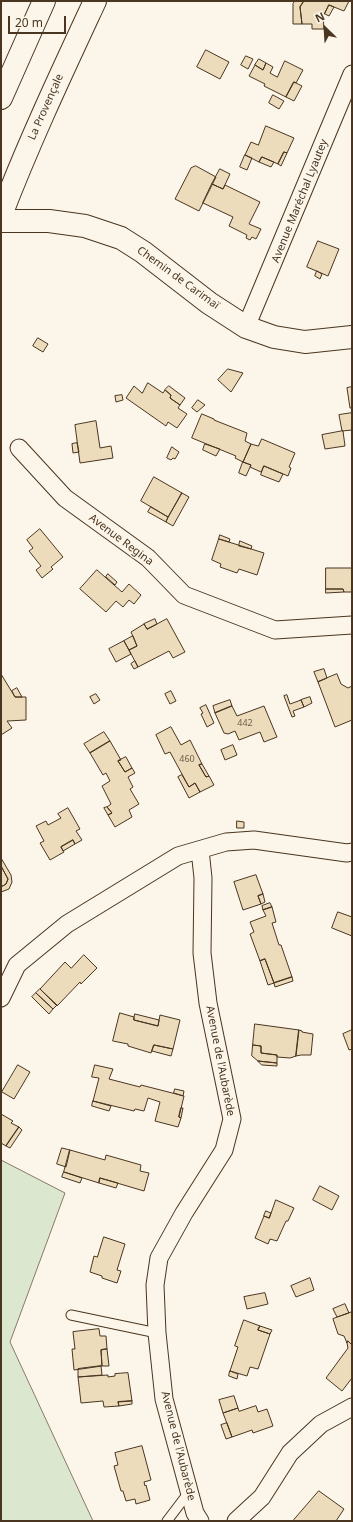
<!DOCTYPE html>
<html>
<head>
<meta charset="utf-8">
<style>
	body { margin:0 }
	#map { position:relative; width:353px; height:1522px; overflow:hidden; background:#fbf6e9; font-family:"Noto Sans",sans-serif }
	canvas { display:block }
	.frame { position:absolute; inset:0; border:2px solid #4a3520; pointer-events:none }
	.north { position:absolute; left:305px; top:8px; width:40px; height:40px; -webkit-text-stroke:3px #fbf6e9; paint-order:stroke; rotate:335deg; font-size:11px; font-weight:700; line-height:16px; text-align:center; color:#4a3520 }
	.north::after { content:''; display:block; margin:auto; width:14px; height:18px; background:#4a3520; clip-path:polygon(50% 0,100% 100%,50% 72%,0 100%) }
	.scale { position:absolute; left:8px; top:16px; width:58px; height:18px; box-sizing:border-box; border:2px solid #4a3520; border-top:0; padding-left:5px; font-size:12px; line-height:14px; white-space:nowrap; color:#4a3520; -webkit-text-stroke:3px #fbf6e9; paint-order:stroke }
</style>
</head>
<body>
<div id="map">
<canvas width="353" height="1522"></canvas>
<div class="frame"></div>
<div class="north">N</div>
<div class="scale">20 m</div>
</div>
<script>
const ctx = document.querySelector('canvas').getContext('2d');
ctx.lineJoin = 'round';
function fillPath(path, color) { ctx.fillStyle = color; ctx.fill(path, 'evenodd'); }
function trace(path, color, width, dash) { ctx.strokeStyle = color; ctx.lineWidth = width; ctx.lineCap = dash ? 'butt' : 'round'; ctx.setLineDash(dash || []); ctx.stroke(path); }
function write(font, color, halo, rows, align = 'center') {
  ctx.font = font + ' "Noto Sans",sans-serif'; ctx.lineWidth = 3; ctx.setLineDash([]); ctx.textBaseline = 'middle'; ctx.strokeStyle = halo; ctx.fillStyle = color; for (const [text, x, y, turn = 0] of rows) {
    ctx.save(); ctx.translate(x, y); ctx.rotate((+turn || 0) * Math.PI / 180); ctx.textAlign = isNaN(turn) ? turn : align; if (halo) ctx.strokeText(text, 0, 0); ctx.fillText(text, 0, 0); ctx.restore();
  }
}
const green = new Path2D(`
	M 1,1160 L 65,1193 L 10,1342 L 93,1521 L 1,1521 Z`);
const building = new Path2D(`
	M 295,1 L 304,1 L 300,7 L 302,24 L 293,24 L 293,4 Z
	M 304,1 L 349,1 L 344,11 L 329,5 L 323,16 L 324,29 L 312,29 L 312,24 L 302,24 L 300,7 Z
	M 329,5 L 334,7 L 329,16 L 325,14 Z
	M 206,50 L 229,62 L 220,79 L 197,67 Z
	M 246,56 L 253,59 L 248,69 L 241,65 Z
	M 259,59 L 266,63 L 263,70 L 255,65 Z
	M 285,61 L 303,70 L 296,83 L 294,82 L 286,97 L 264,86 L 265,84 L 249,76 L 255,65 L 263,70 L 266,63 L 273,67 L 270,73 L 277,77 Z
	M 294,82 L 302,86 L 294,101 L 286,97 Z
	M 273,95 L 284,101 L 279,109 L 269,103 Z
	M 266,126 L 294,138 L 287,153 L 284,152 L 278,164 L 262,157 L 259,162 L 245,155 L 251,142 L 258,145 Z
	M 284,152 L 287,153 L 281,166 L 278,164 Z
	M 245,155 L 252,158 L 247,170 L 240,167 Z
	M 262,157 L 274,162 L 271,167 L 259,162 Z
	M 196,166 L 216,177 L 199,211 L 175,199 L 191,168 Z
	M 220,169 L 230,174 L 223,189 L 212,184 Z
	M 212,184 L 223,189 L 225,185 L 260,202 L 249,224 L 261,229 L 256,239 L 252,237 L 250,240 L 246,238 L 247,235 L 229,226 L 233,217 L 203,203 Z
	M 318,241 L 339,249 L 328,276 L 307,267 Z
	M 317,271 L 322,274 L 320,279 L 315,276 Z
	M 38,338 L 48,344 L 43,352 L 33,346 Z
	M 228,369 L 243,373 L 231,392 L 218,380 Z
	M 148,383 L 163,393 L 165,390 L 171,395 L 170,398 L 180,405 L 178,408 L 187,414 L 177,428 L 168,422 L 166,426 L 126,398 L 134,386 L 142,393 Z
	M 169,386 L 185,398 L 180,405 L 170,398 L 171,395 L 165,390 Z
	M 352,387 L 352,408 L 350,408 L 347,388 Z
	M 122,395 L 123,400 L 116,402 L 115,396 Z
	M 198,400 L 205,405 L 197,412 L 192,408 Z
	M 352,413 L 352,430 L 342,431 L 339,415 Z
	M 202,414 L 214,419 L 214,420 L 247,433 L 245,441 L 251,444 L 243,462 L 235,458 L 236,456 L 192,438 Z
	M 96,421 L 100,448 L 111,446 L 113,458 L 80,463 L 75,425 Z
	M 343,431 L 345,446 L 325,449 L 322,435 Z
	M 262,439 L 295,453 L 289,467 L 291,468 L 288,476 L 264,466 L 261,472 L 250,467 L 251,465 L 243,462 L 251,444 L 258,446 Z
	M 77,443 L 79,452 L 73,453 L 72,444 Z
	M 205,444 L 220,449 L 216,456 L 203,450 Z
	M 172,447 L 179,452 L 175,459 L 173,458 L 171,460 L 167,458 Z
	M 243,462 L 251,465 L 246,476 L 239,473 Z
	M 264,466 L 283,474 L 279,482 L 261,475 Z
	M 154,477 L 182,493 L 168,517 L 141,501 Z
	M 182,493 L 189,497 L 173,526 L 166,522 Z
	M 151,507 L 168,517 L 166,522 L 148,512 Z
	M 40,529 L 63,557 L 51,567 L 53,569 L 42,578 L 36,570 L 41,566 L 29,551 L 33,548 L 27,540 Z
	M 220,535 L 230,539 L 229,542 L 219,539 Z
	M 219,539 L 264,553 L 257,575 L 239,569 L 237,573 L 220,567 L 221,564 L 212,560 Z
	M 240,541 L 252,546 L 251,549 L 239,546 Z
	M 326,568 L 352,568 L 352,592 L 344,592 L 343,589 L 326,589 Z
	M 97,570 L 122,592 L 129,584 L 141,595 L 134,604 L 129,600 L 123,607 L 116,601 L 106,612 L 80,589 Z
	M 108,574 L 117,582 L 115,585 L 106,577 Z
	M 326,589 L 343,589 L 344,592 L 326,593 Z
	M 155,619 L 157,624 L 147,629 L 144,624 Z
	M 167,619 L 185,652 L 173,658 L 169,651 L 138,667 L 129,650 L 137,646 L 131,632 L 144,624 L 147,629 Z
	M 133,636 L 137,646 L 129,650 L 124,641 Z
	M 124,641 L 131,654 L 116,662 L 109,649 Z
	M 135,661 L 138,667 L 134,669 L 131,664 Z
	M 324,669 L 327,678 L 318,682 L 314,672 Z
	M 1,674 L 15,697 L 26,697 L 26,720 L 7,721 L 12,728 L 1,735 Z
	M 337,674 L 341,684 L 348,688 L 352,686 L 352,720 L 335,727 L 318,682 Z
	M 17,688 L 22,697 L 15,697 L 12,691 Z
	M 171,691 L 176,701 L 170,704 L 165,694 Z
	M 96,694 L 100,700 L 94,704 L 90,697 Z
	M 287,695 L 290,704 L 301,700 L 304,707 L 293,711 L 295,716 L 292,717 L 284,696 Z
	M 310,697 L 312,703 L 304,707 L 301,700 Z
	M 230,700 L 232,706 L 215,713 L 213,706 Z
	M 206,705 L 214,723 L 207,727 L 201,714 L 203,713 L 200,708 Z
	M 232,706 L 237,716 L 264,706 L 277,737 L 264,742 L 260,732 L 239,740 L 235,731 L 228,734 L 224,733 L 215,713 Z
	M 171,727 L 181,745 L 190,740 L 202,764 L 199,765 L 206,777 L 209,776 L 214,785 L 200,792 L 195,783 L 189,787 L 170,752 L 165,754 L 156,735 Z
	M 104,732 L 110,741 L 90,753 L 84,744 Z
	M 110,741 L 121,760 L 118,761 L 125,772 L 132,768 L 135,773 L 128,777 L 133,787 L 130,789 L 139,804 L 129,810 L 132,817 L 115,827 L 108,815 L 112,813 L 107,807 L 111,804 L 102,786 L 110,781 L 106,773 L 103,775 L 90,753 Z
	M 233,745 L 237,755 L 225,760 L 221,750 Z
	M 126,757 L 132,768 L 125,772 L 118,761 Z
	M 202,764 L 209,776 L 206,777 L 199,765 Z
	M 182,775 L 189,787 L 195,783 L 200,792 L 189,798 L 178,777 Z
	M 107,807 L 112,813 L 108,815 L 104,808 Z
	M 68,808 L 80,829 L 76,831 L 82,840 L 75,844 L 73,840 L 61,847 L 64,852 L 50,860 L 40,843 L 44,841 L 36,826 L 46,821 L 48,825 L 61,818 L 58,814 Z
	M 237,821 L 244,822 L 244,828 L 237,828 Z
	M 73,840 L 75,844 L 63,851 L 61,847 Z
	M 1,858 L 11,875 L 12,882 L 9,889 L 1,892 L 1,887 L 6,884 L 8,879 L 1,866 Z
	M 1,866 L 8,879 L 6,884 L 1,887 Z
	M 256,875 L 263,894 L 258,896 L 261,904 L 243,910 L 234,882 Z
	M 263,894 L 265,902 L 261,904 L 258,896 Z
	M 270,903 L 272,907 L 263,910 L 262,906 Z
	M 272,907 L 276,922 L 272,923 L 279,945 L 281,945 L 292,977 L 274,983 L 265,959 L 260,961 L 250,934 L 254,932 L 250,922 L 266,916 L 263,910 Z
	M 338,912 L 352,917 L 352,936 L 332,928 Z
	M 84,955 L 97,968 L 81,984 L 80,982 L 57,1006 L 40,989 L 65,962 L 71,968 Z
	M 265,959 L 274,983 L 268,985 L 260,961 Z
	M 292,977 L 293,981 L 275,987 L 274,983 Z
	M 40,989 L 57,1005 L 53,1009 L 36,993 Z
	M 36,993 L 53,1009 L 49,1014 L 32,997 Z
	M 120,1013 L 134,1017 L 134,1020 L 158,1026 L 160,1015 L 180,1020 L 173,1049 L 154,1045 L 151,1053 L 128,1046 L 128,1044 L 113,1041 Z
	M 135,1014 L 159,1020 L 158,1026 L 134,1020 Z
	M 255,1024 L 299,1030 L 296,1056 L 290,1058 L 277,1057 L 277,1055 L 261,1053 L 261,1046 L 253,1045 Z
	M 299,1030 L 302,1031 L 302,1032 L 313,1034 L 311,1055 L 301,1055 L 296,1056 Z
	M 352,1030 L 352,1049 L 349,1050 L 343,1034 Z
	M 154,1045 L 173,1049 L 171,1056 L 152,1051 Z
	M 253,1045 L 261,1046 L 261,1053 L 277,1055 L 277,1063 L 258,1061 L 252,1056 Z
	M 258,1061 L 277,1063 L 277,1066 L 262,1065 Z
	M 18,1065 L 30,1072 L 14,1099 L 2,1092 Z
	M 95,1065 L 113,1069 L 109,1079 L 140,1087 L 141,1085 L 184,1096 L 179,1117 L 181,1118 L 178,1127 L 155,1121 L 160,1102 L 148,1098 L 144,1111 L 135,1109 L 134,1111 L 93,1101 L 99,1078 L 92,1077 Z
	M 175,1089 L 184,1091 L 183,1096 L 174,1093 Z
	M 93,1101 L 111,1106 L 109,1111 L 92,1106 Z
	M 181,1108 L 183,1108 L 181,1118 L 179,1117 Z
	M 1,1114 L 13,1121 L 11,1123 L 19,1127 L 6,1146 L 1,1143 Z
	M 19,1127 L 22,1130 L 10,1148 L 6,1146 Z
	M 62,1148 L 70,1150 L 66,1167 L 57,1164 Z
	M 70,1150 L 105,1160 L 106,1155 L 141,1165 L 140,1171 L 149,1173 L 144,1191 L 100,1178 L 99,1183 L 64,1172 Z
	M 64,1172 L 82,1178 L 80,1183 L 62,1177 Z
	M 100,1178 L 118,1183 L 116,1188 L 99,1183 Z
	M 320,1186 L 339,1196 L 332,1210 L 313,1200 Z
	M 276,1200 L 294,1208 L 288,1221 L 286,1221 L 277,1241 L 270,1239 L 268,1244 L 255,1238 L 264,1216 L 269,1218 Z
	M 266,1211 L 271,1213 L 269,1218 L 264,1216 Z
	M 104,1237 L 125,1244 L 117,1270 L 121,1271 L 117,1283 L 102,1278 L 102,1276 L 90,1272 L 94,1256 L 97,1257 Z
	M 310,1278 L 314,1290 L 296,1297 L 291,1286 Z
	M 265,1293 L 268,1304 L 247,1309 L 244,1297 Z
	M 345,1304 L 349,1313 L 337,1317 L 333,1309 Z
	M 352,1312 L 352,1345 L 348,1341 L 347,1343 L 344,1336 L 338,1334 L 333,1319 Z
	M 244,1320 L 260,1326 L 258,1330 L 270,1334 L 258,1369 L 250,1367 L 247,1376 L 230,1371 L 238,1347 L 235,1346 Z
	M 260,1326 L 272,1330 L 270,1334 L 258,1330 Z
	M 99,1329 L 100,1336 L 106,1336 L 107,1349 L 101,1350 L 102,1366 L 74,1370 L 72,1349 L 75,1349 L 73,1332 Z
	M 348,1341 L 352,1345 L 352,1378 L 342,1391 L 326,1378 L 348,1348 L 347,1343 Z
	M 107,1349 L 109,1366 L 102,1366 L 101,1350 Z
	M 101,1366 L 102,1375 L 78,1377 L 78,1369 Z
	M 230,1371 L 238,1374 L 237,1379 L 229,1376 Z
	M 128,1373 L 132,1401 L 118,1402 L 119,1406 L 104,1407 L 103,1401 L 81,1403 L 78,1377 L 108,1375 L 108,1377 L 115,1376 L 115,1374 Z
	M 234,1396 L 238,1408 L 223,1413 L 219,1400 Z
	M 132,1401 L 132,1404 L 119,1406 L 118,1402 Z
	M 256,1406 L 258,1412 L 267,1409 L 273,1426 L 253,1433 L 252,1430 L 232,1437 L 223,1413 L 238,1408 L 239,1411 Z
	M 227,1423 L 232,1437 L 226,1439 L 221,1425 Z
	M 142,1446 L 151,1480 L 144,1482 L 145,1486 L 146,1485 L 150,1500 L 136,1504 L 135,1499 L 126,1501 L 123,1491 L 121,1491 L 114,1466 L 118,1465 L 115,1453 Z
	M 319,1491 L 344,1509 L 336,1521 L 293,1521 Z`);
const service = new Path2D(`
	M 71,1315 L 157,1333
	M 167,1521 L 189,1492`);
const minor = new Path2D(`
	M 246,327 L 352,74
	M 19,448 L 65,498 L 148,558 L 184,595 L 275,630 L 352,625
	M 1,998 L 17,965 L 67,924 L 178,856 L 226,842 L 254,840 L 347,853 L 352,852
	M 200,1521 L 195,1513 L 164,1399 L 157,1333 L 155,1285 L 159,1258 L 184,1213 L 224,1150 L 232,1119 L 208,1003 L 202,953 L 203,878 L 200,850
	M 236,1521 L 262,1497 L 290,1453 L 321,1424 L 352,1407`);
const tertiary = new Path2D(`
	M 1,221 L 49,221 L 85,226 L 121,238 L 143,252 L 209,303 L 246,327 L 274,337 L 305,342 L 352,337`);
const motorway = new Path2D(`
	M 1,98 L 44,1
	M 1,215 C 29,142 62,72 95,1`);
const numberNames = [
	["442",245,723],
	["460",187,759]
];
const streetNames = [
	["La Provençale",46,107,-66],
	["Avenue Maréchal Lyautey",300,201,-68],
	["Chemin de Carimaï",178,278,36],
	["Avenue Regina",121,540,37],
	["Avenue de l'Aubarède",220,1061,79],
	["Avenue de l'Aubarède",178,1446,76]
];
fillPath(green, '#dce7d0');
trace(green, '#887966', 1);
fillPath(building, '#ecdcbc');
trace(building, '#4a3520', 1);
trace(service, '#4a3520', 11);
trace(minor, '#4a3520', 19);
trace(tertiary, '#4a3520', 24);
trace(motorway, '#4a3520', 24);
trace(service, '#fbf6e9', 9);
trace(minor, '#fbf6e9', 17);
trace(tertiary, '#fbf6e9', 22);
trace(motorway, '#fbf6e9', 22);
write('9px', '#725f47', null, numberNames);
write('11px', '#4a3520', '#fbf6e9', streetNames);
</script>
</body>
</html>
